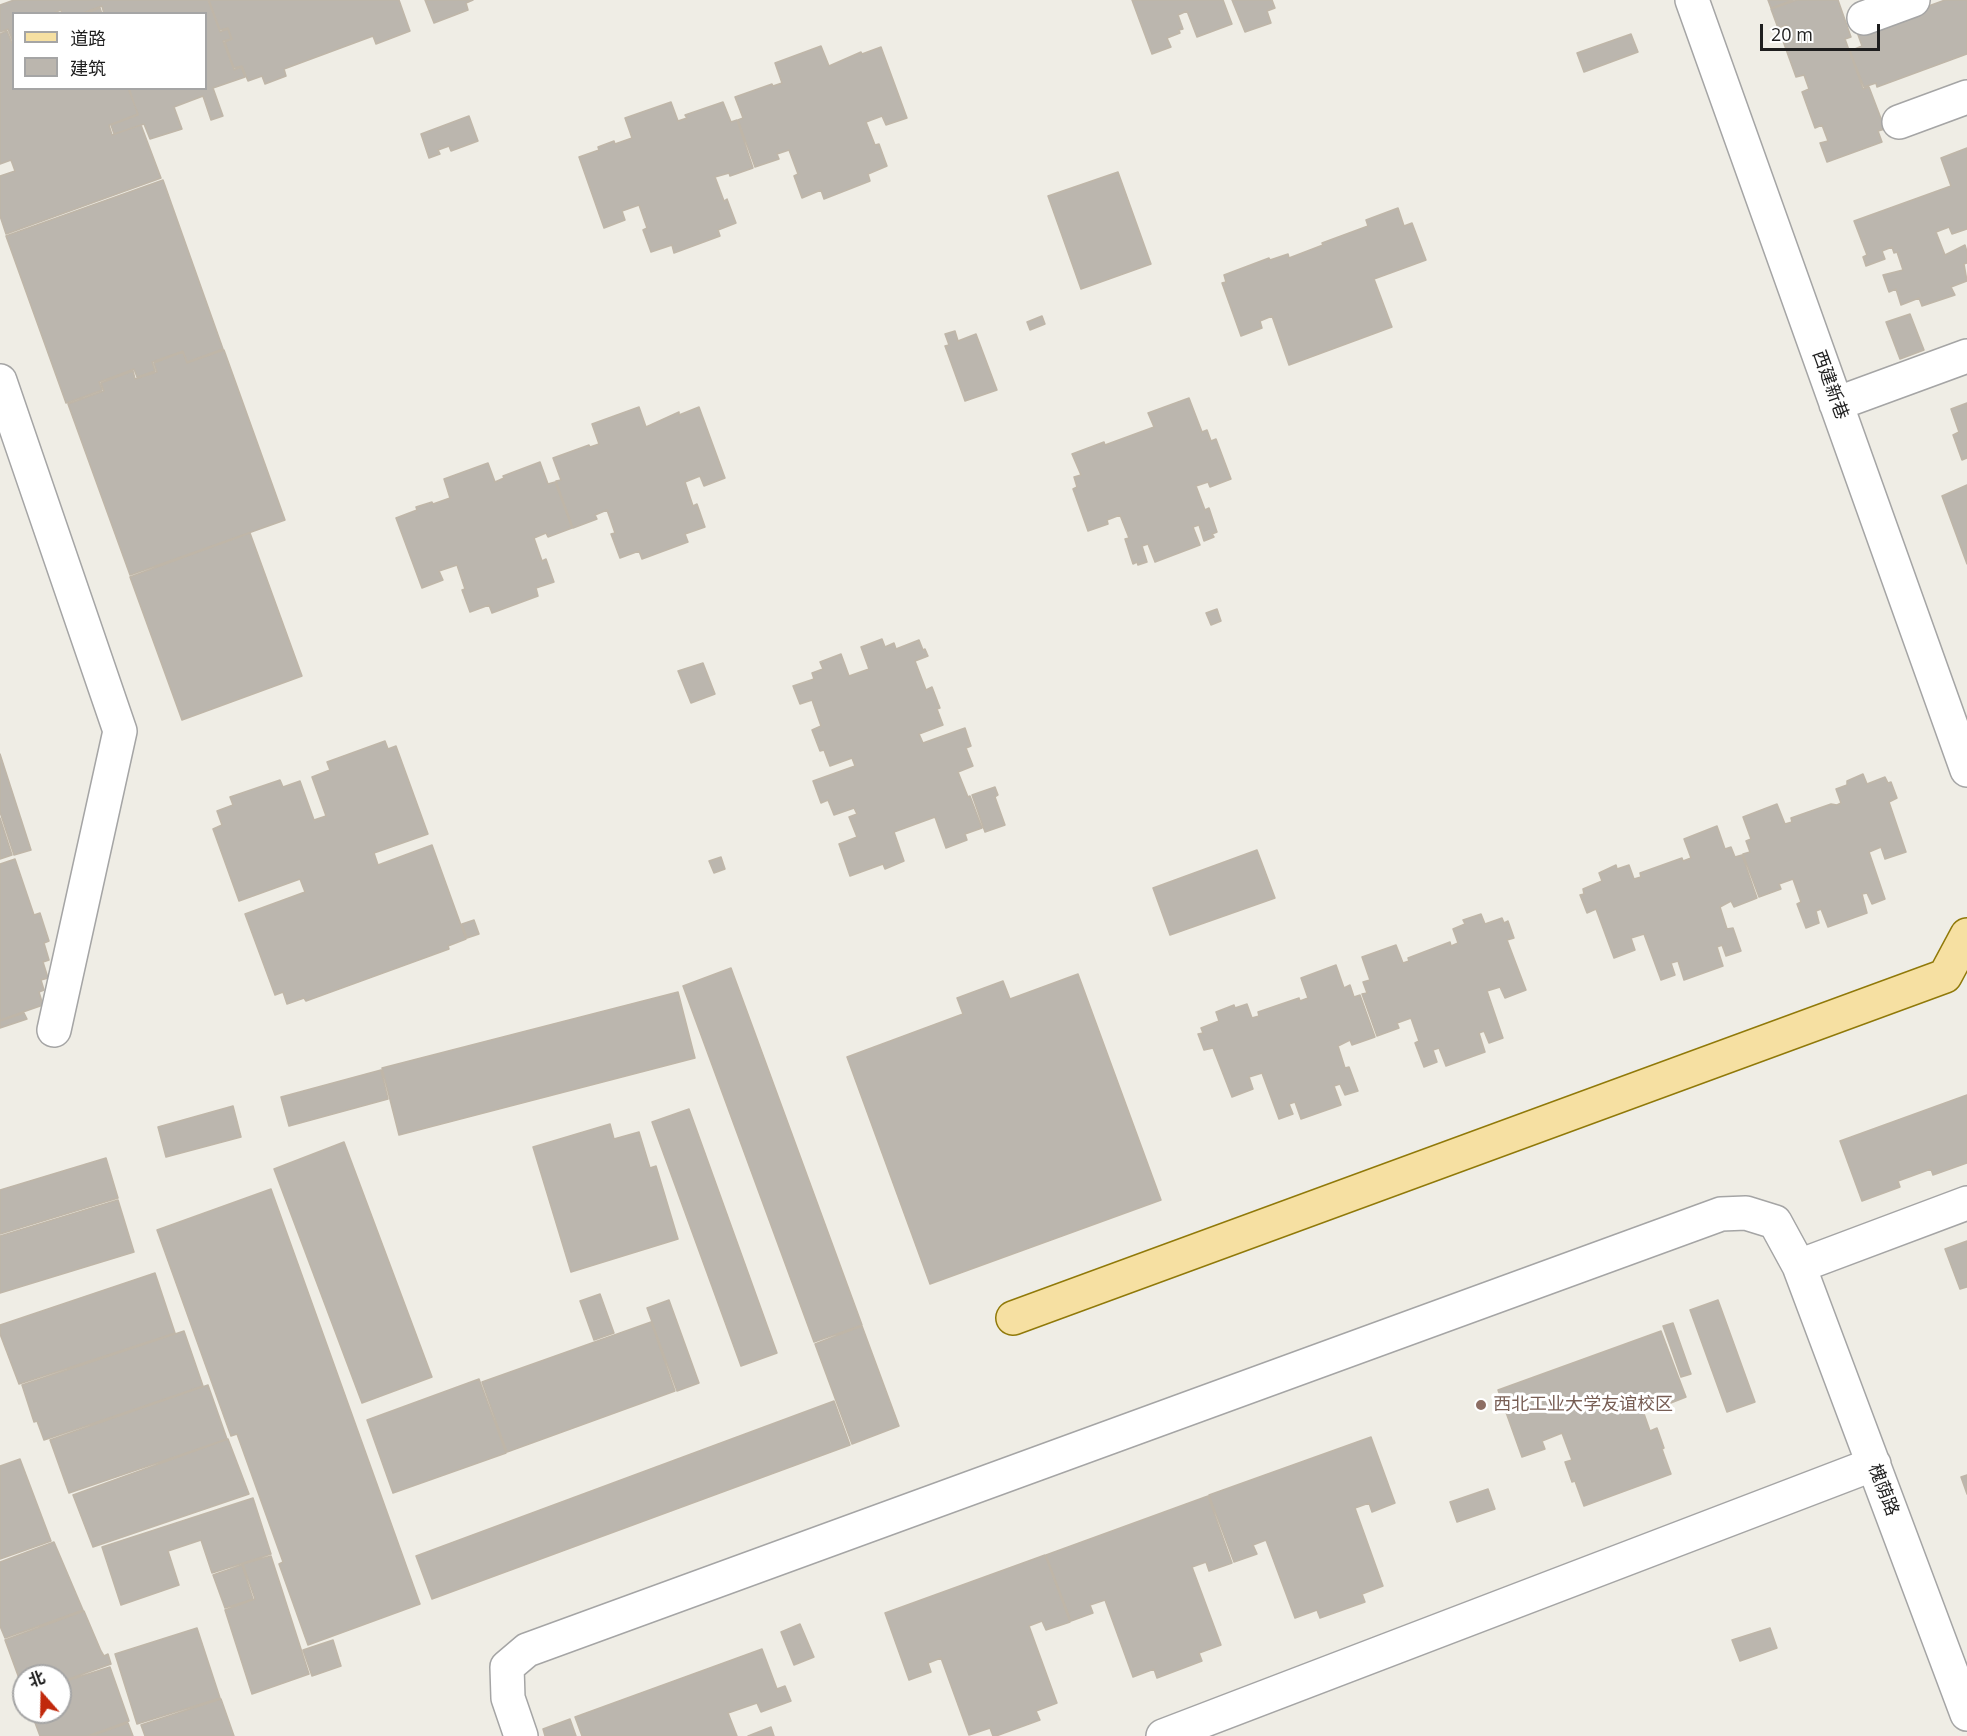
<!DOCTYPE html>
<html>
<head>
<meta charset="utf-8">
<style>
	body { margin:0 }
	#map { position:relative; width:1967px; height:1736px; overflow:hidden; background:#efede5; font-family:"Open Sans","Noto Sans SC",sans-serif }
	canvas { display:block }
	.legend { position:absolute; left:12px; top:12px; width:195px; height:78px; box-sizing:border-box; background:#fff; border:2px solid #a5a5a5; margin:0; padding:8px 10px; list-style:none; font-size:18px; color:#1e1e1e }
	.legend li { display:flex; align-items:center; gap:12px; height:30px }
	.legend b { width:30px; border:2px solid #a5a5a5 }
	.north { position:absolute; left:12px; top:1664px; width:60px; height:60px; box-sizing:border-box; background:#fff; border:2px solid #a5a5a5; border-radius:50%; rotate:340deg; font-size:16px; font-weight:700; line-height:24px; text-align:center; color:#1e1e1e }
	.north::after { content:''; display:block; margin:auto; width:21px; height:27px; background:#c1290c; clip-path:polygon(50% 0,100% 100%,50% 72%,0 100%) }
	.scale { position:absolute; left:1760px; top:24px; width:120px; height:27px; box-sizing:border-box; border:3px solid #1e1e1e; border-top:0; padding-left:8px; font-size:18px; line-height:21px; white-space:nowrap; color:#1e1e1e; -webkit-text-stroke:4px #fff; paint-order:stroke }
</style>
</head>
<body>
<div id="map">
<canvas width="1967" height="1736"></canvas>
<ul class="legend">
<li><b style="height:8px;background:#f6e0a2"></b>道路</li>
<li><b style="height:16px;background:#bbb6ae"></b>建筑</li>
</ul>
<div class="north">北</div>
<div class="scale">20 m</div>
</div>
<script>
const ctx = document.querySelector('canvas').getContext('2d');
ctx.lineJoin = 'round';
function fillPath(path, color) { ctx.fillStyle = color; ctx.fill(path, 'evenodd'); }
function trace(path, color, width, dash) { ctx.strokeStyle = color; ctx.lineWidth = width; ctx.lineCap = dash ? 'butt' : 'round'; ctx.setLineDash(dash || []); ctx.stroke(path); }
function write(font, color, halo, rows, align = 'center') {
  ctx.font = font + ' "Open Sans","Noto Sans SC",sans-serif'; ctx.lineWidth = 6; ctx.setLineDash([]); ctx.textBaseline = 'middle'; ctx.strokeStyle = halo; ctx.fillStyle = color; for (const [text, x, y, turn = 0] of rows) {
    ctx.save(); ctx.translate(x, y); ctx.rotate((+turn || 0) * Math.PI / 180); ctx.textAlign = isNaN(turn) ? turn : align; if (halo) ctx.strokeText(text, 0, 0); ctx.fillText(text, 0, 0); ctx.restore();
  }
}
const building = new Path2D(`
	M 14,0 L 208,0 L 220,32 L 228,29 L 231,39 L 223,41 L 234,70 L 241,67 L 245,77 L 213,88 L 223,116 L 211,120 L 203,96 L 174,107 L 182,129 L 150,139 L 144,124 L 114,134 L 111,125 L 138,115 L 129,88 L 206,88 L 206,14 L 104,14 L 102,6 L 80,14 L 62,14 L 61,10 L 51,14 L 14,14 L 14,44 L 8,29 L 0,32 L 0,5 Z
	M 209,0 L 399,0 L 410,31 L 376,44 L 373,36 L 284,69 L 286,76 L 265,84 L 262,76 L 248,81 L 242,66 L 234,68 L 225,42 L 232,39 L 228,28 L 220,30 Z
	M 425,0 L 473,0 L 466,3 L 468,10 L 434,23 Z
	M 1132,0 L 1223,0 L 1232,24 L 1197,37 L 1187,11 L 1178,15 L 1183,29 L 1179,30 L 1180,33 L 1167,38 L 1171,47 L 1152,54 Z
	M 1232,0 L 1272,0 L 1275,8 L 1267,11 L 1271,23 L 1245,32 Z
	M 1768,0 L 1793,0 L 1771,8 Z
	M 1797,0 L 1838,0 L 1851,37 L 1845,39 L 1863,89 L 1869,87 L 1885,129 L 1878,131 L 1882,142 L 1827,162 L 1820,143 L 1828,141 L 1822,125 L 1815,128 L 1802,92 L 1809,89 L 1804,75 L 1796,77 L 1783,41 L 1791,38 L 1786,25 L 1778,28 L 1771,9 Z
	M 1945,0 L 1967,0 L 1967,54 L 1877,87 L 1876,83 L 1864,87 L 1850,51 L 1862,46 L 1857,32 Z
	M 100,8 L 102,14 L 84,14 Z
	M 7,31 L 14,48 L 14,88 L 128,88 L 138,114 L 109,125 L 112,135 L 141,125 L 161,178 L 6,234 L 0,216 L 0,176 L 15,171 L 11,160 L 0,164 L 0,34 Z
	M 1631,34 L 1638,52 L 1584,72 L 1577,53 Z
	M 821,46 L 829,66 L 861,52 L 862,54 L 881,47 L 907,118 L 886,125 L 882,116 L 866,122 L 875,145 L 879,144 L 887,166 L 868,174 L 870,181 L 824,199 L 821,190 L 802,198 L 794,176 L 798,174 L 789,150 L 777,154 L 779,159 L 755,167 L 738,120 L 743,118 L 735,97 L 772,84 L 773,86 L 782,83 L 775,63 Z
	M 671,102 L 678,121 L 687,118 L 685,115 L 723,102 L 731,122 L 737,120 L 753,168 L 730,176 L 729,173 L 715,177 L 724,201 L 727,199 L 736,223 L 718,230 L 720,236 L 674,253 L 672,245 L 651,252 L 643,230 L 647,228 L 639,205 L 622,211 L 625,220 L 604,228 L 579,157 L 599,150 L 598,147 L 614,141 L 615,144 L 632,138 L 625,118 Z
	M 469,116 L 478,141 L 451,151 L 449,146 L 438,150 L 440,154 L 429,158 L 421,134 Z
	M 1967,148 L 1967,229 L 1952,234 L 1949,227 L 1936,232 L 1945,255 L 1965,245 L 1967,252 L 1967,263 L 1964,264 L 1967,281 L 1951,287 L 1955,295 L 1922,306 L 1919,298 L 1901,305 L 1896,289 L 1889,292 L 1883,275 L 1903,270 L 1897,252 L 1894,253 L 1892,247 L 1882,251 L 1885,259 L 1866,266 L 1863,257 L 1867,255 L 1854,221 L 1951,186 L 1941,158 Z
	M 1118,172 L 1151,264 L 1081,289 L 1048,196 Z
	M 163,180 L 223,349 L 187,362 L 183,351 L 152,362 L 155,371 L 137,377 L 134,369 L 99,382 L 102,390 L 66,403 L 6,236 Z
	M 1398,208 L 1404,226 L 1412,223 L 1426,260 L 1374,279 L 1392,327 L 1289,365 L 1272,316 L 1260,321 L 1262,328 L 1241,336 L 1222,283 L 1226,282 L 1224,275 L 1269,258 L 1270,260 L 1288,254 L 1289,258 L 1323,245 L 1322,243 L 1368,226 L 1366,220 Z
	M 1910,314 L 1924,350 L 1900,359 L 1886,322 Z
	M 1042,316 L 1045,324 L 1030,330 L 1027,322 Z
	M 955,331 L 958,341 L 976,334 L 997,390 L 965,401 L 945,346 L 949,345 L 945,334 Z
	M 224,350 L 285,520 L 130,575 L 68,404 L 104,391 L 101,383 L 133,371 L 135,379 L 157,372 L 154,363 L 183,352 L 187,363 Z
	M 1189,398 L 1202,432 L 1207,430 L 1211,441 L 1216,439 L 1231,479 L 1210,487 L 1208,482 L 1196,486 L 1205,510 L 1209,508 L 1217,532 L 1212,534 L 1214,537 L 1204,541 L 1199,525 L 1193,527 L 1200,545 L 1155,562 L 1148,544 L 1142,546 L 1147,562 L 1138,565 L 1137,562 L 1133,564 L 1125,539 L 1129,538 L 1120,515 L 1107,520 L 1108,524 L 1088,531 L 1073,489 L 1077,487 L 1074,477 L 1081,475 L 1072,454 L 1104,442 L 1105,445 L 1154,427 L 1148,413 Z
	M 1967,403 L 1967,458 L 1962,460 L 1953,435 L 1959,432 L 1951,409 Z
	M 639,407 L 646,427 L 679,412 L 679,415 L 699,407 L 725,478 L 704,486 L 700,476 L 685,482 L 693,506 L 697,504 L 705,527 L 685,534 L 688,542 L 642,559 L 639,551 L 620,558 L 611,534 L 615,533 L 607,510 L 595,515 L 597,519 L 573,528 L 556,481 L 561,480 L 553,458 L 589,445 L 590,447 L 599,444 L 592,424 Z
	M 540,462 L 548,484 L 555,482 L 572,528 L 548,537 L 546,533 L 534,538 L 542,561 L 546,559 L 554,582 L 536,588 L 538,596 L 492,613 L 489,605 L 470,612 L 462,590 L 465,589 L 457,565 L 439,571 L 443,580 L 422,588 L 396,518 L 417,510 L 416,507 L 432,502 L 433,504 L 450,498 L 444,479 L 488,463 L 495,482 L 504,478 L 503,476 Z
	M 1967,485 L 1967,564 L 1942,496 Z
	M 250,533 L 302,676 L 182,720 L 130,577 Z
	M 1217,609 L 1221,621 L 1211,625 L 1206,613 Z
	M 882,639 L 885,647 L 894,643 L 896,649 L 919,640 L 923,650 L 925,649 L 928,656 L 915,661 L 926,690 L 932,687 L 940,708 L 937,709 L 943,725 L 919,734 L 923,743 L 965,728 L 971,746 L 966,748 L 973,766 L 958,772 L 968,797 L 970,796 L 982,828 L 965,834 L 967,840 L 946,848 L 935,817 L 894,832 L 904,861 L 885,869 L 883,864 L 850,876 L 839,844 L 857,837 L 849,817 L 857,814 L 854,808 L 834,815 L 828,800 L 821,803 L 813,781 L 855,766 L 852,758 L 830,766 L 824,750 L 820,751 L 812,730 L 821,726 L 812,700 L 800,704 L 793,686 L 814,679 L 812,673 L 823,669 L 820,662 L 841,654 L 849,676 L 869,669 L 861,647 Z
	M 703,663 L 715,694 L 691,703 L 678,671 Z
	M 385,741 L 388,749 L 396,746 L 428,834 L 374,853 L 378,865 L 432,845 L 466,939 L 448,946 L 449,949 L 306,1001 L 304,998 L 287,1004 L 283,992 L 275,995 L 245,914 L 305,892 L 300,879 L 239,901 L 213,829 L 222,825 L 217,811 L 233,805 L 230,797 L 280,780 L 283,787 L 300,781 L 314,820 L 326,816 L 312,777 L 330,770 L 327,762 Z
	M 0,754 L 31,850 L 14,855 L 0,812 Z
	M 1863,774 L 1867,784 L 1885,777 L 1888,783 L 1891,782 L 1897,798 L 1889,802 L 1906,852 L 1885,859 L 1881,847 L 1869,852 L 1885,899 L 1872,904 L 1867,893 L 1862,894 L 1867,913 L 1828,927 L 1821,909 L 1816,911 L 1819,923 L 1806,928 L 1797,904 L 1801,902 L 1793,879 L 1779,884 L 1781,889 L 1759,897 L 1743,854 L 1750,852 L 1746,841 L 1751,839 L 1743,817 L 1777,804 L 1785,824 L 1792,822 L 1791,818 L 1831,804 L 1837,805 L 1841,803 L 1836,789 L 1847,785 L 1847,781 Z
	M 995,787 L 998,795 L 995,797 L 1005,825 L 985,832 L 972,795 Z
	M 0,818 L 12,855 L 0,859 Z
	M 1717,826 L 1725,849 L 1731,847 L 1735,857 L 1742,855 L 1757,898 L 1734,907 L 1731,901 L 1720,907 L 1727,929 L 1733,928 L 1741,951 L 1726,956 L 1722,945 L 1717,947 L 1723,966 L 1684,980 L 1678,961 L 1671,963 L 1675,975 L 1661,980 L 1644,934 L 1631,938 L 1635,950 L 1614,958 L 1596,909 L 1587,913 L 1580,895 L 1584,894 L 1583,889 L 1602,881 L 1599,873 L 1616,865 L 1617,869 L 1629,865 L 1634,879 L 1641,877 L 1640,873 L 1682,858 L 1683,861 L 1691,858 L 1684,839 Z
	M 1257,850 L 1275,898 L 1170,935 L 1153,888 Z
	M 721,857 L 725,869 L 714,873 L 709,861 Z
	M 15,859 L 34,915 L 40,913 L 49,941 L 44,943 L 49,960 L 43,962 L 48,978 L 41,980 L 44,990 L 39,992 L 43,1005 L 0,1020 L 0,864 Z
	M 1481,914 L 1485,924 L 1502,918 L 1504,923 L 1508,921 L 1514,938 L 1507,940 L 1526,990 L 1505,998 L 1500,987 L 1487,991 L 1503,1038 L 1489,1043 L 1484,1031 L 1479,1033 L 1485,1052 L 1446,1066 L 1439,1048 L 1433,1050 L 1437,1062 L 1424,1067 L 1415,1043 L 1419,1041 L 1411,1018 L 1397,1023 L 1399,1028 L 1377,1036 L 1362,994 L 1367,993 L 1363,982 L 1370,980 L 1362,957 L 1396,945 L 1403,963 L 1409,961 L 1408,958 L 1450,942 L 1451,946 L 1458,943 L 1453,929 L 1465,924 L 1463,920 Z
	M 474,920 L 479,934 L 467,938 L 462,924 Z
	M 1336,965 L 1344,988 L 1350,985 L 1354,997 L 1360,995 L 1375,1037 L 1352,1045 L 1350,1040 L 1338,1046 L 1345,1068 L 1349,1067 L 1358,1091 L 1345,1095 L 1340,1084 L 1334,1086 L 1341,1105 L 1301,1119 L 1295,1102 L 1289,1104 L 1293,1114 L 1279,1119 L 1262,1073 L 1249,1077 L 1253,1089 L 1232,1097 L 1213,1048 L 1204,1050 L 1198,1034 L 1203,1033 L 1201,1028 L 1219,1021 L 1216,1012 L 1234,1005 L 1235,1008 L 1247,1004 L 1252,1018 L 1259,1016 L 1258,1012 L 1299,998 L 1300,1001 L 1308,998 L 1301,978 Z
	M 731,968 L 862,1325 L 814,1342 L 683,986 Z
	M 1078,974 L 1161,1200 L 930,1284 L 847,1057 L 963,1014 L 957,998 L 1003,981 L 1010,999 Z
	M 678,992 L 695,1058 L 399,1135 L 382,1068 Z
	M 24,1013 L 27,1019 L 0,1028 L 0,1021 Z
	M 381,1070 L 388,1099 L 289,1126 L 281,1097 Z
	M 1967,1095 L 1967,1163 L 1933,1175 L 1931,1169 L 1898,1181 L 1900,1187 L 1862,1201 L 1840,1141 Z
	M 233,1106 L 241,1137 L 166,1157 L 158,1127 Z
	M 689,1109 L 777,1353 L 741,1366 L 652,1122 Z
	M 610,1124 L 614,1139 L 639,1132 L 650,1168 L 656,1166 L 678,1239 L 571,1272 L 533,1147 Z
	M 344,1142 L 432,1377 L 362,1403 L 274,1169 Z
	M 106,1158 L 118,1198 L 0,1234 L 0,1190 Z
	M 271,1189 L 420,1604 L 308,1645 L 279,1564 L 283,1562 L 237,1434 L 231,1436 L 157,1230 Z
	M 118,1200 L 134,1252 L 0,1293 L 0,1236 Z
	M 1967,1241 L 1967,1287 L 1960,1289 L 1945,1249 Z
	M 155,1273 L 175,1333 L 19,1384 L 0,1334 L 0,1325 Z
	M 600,1294 L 614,1333 L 594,1340 L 580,1301 Z
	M 669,1300 L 699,1383 L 677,1391 L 647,1308 Z
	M 1718,1300 L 1755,1402 L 1727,1412 L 1690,1310 Z
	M 651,1322 L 675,1391 L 507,1452 L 482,1382 Z
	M 1673,1323 L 1691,1374 L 1681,1377 L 1663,1326 Z
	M 862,1326 L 899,1426 L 852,1444 L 815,1344 Z
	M 184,1331 L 203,1386 L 44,1440 L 37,1421 L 34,1422 L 22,1385 Z
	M 1661,1331 L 1686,1397 L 1663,1406 L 1660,1397 L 1641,1405 L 1650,1431 L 1657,1428 L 1664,1448 L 1662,1449 L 1671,1474 L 1584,1506 L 1575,1481 L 1572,1482 L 1565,1462 L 1572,1460 L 1562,1433 L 1542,1441 L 1545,1449 L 1522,1457 L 1498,1390 Z
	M 479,1379 L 506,1453 L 393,1493 L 367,1420 Z
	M 208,1385 L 227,1439 L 69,1493 L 50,1440 Z
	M 834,1401 L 850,1445 L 432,1599 L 416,1556 Z
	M 1371,1437 L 1395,1503 L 1372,1512 L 1369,1503 L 1355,1508 L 1383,1586 L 1362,1594 L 1365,1602 L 1320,1618 L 1317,1610 L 1295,1618 L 1266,1540 L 1253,1545 L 1257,1554 L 1234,1562 L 1209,1495 Z
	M 228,1439 L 249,1494 L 93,1547 L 73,1495 Z
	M 20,1459 L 51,1541 L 0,1559 L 0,1466 Z
	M 1967,1475 L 1967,1494 L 1961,1477 Z
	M 1488,1489 L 1495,1509 L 1457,1522 L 1450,1502 Z
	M 1208,1496 L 1232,1563 L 1209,1571 L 1206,1562 L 1192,1567 L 1221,1645 L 1199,1653 L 1202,1661 L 1157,1678 L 1154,1669 L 1133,1677 L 1105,1600 L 1090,1605 L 1093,1613 L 1071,1621 L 1046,1555 Z
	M 253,1498 L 271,1554 L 212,1573 L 201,1540 L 168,1551 L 179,1585 L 121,1605 L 102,1547 Z
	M 54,1542 L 83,1610 L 5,1638 L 0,1626 L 0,1562 Z
	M 1045,1555 L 1070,1622 L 1046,1630 L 1042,1621 L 1029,1626 L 1057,1703 L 1036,1711 L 1040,1720 L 996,1736 L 993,1736 L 990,1728 L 969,1735 L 941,1658 L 928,1663 L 931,1672 L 909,1680 L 885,1613 Z
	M 271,1556 L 309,1674 L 252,1694 L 225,1610 L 255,1599 L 243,1564 Z
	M 242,1565 L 253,1599 L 225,1608 L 213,1575 Z
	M 84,1611 L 101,1651 L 104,1656 L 108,1654 L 111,1664 L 60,1682 L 60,1676 L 24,1676 L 24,1692 L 5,1640 Z
	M 800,1624 L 814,1657 L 794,1665 L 781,1632 Z
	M 197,1628 L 220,1698 L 137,1724 L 115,1654 Z
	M 1770,1628 L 1777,1648 L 1740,1661 L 1732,1640 Z
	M 333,1640 L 341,1666 L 312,1676 L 303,1650 Z
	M 762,1649 L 777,1689 L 785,1686 L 791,1701 L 761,1712 L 757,1703 L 728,1713 L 737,1736 L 582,1736 L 575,1717 Z
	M 110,1667 L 129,1721 L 88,1736 L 40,1736 L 31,1712 L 60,1712 L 60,1683 Z
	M 221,1699 L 234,1736 L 145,1736 L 141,1725 Z
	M 570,1719 L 576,1736 L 545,1736 L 543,1729 Z
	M 128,1723 L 133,1736 L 91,1736 Z
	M 771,1727 L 774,1736 L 748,1736 Z`);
const minor = new Path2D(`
	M 1692,0 L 1967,770
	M 1864,18 L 1913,0
	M 1899,122 L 1967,97
	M 0,381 L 120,731 L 54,1030
	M 1836,404 L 1967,356
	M 1799,1266 L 1967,1203
	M 521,1736 L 508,1698 L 507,1667 L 527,1650 L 1721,1214 L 1746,1213 L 1775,1222 L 1799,1266 L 1967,1714
	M 1163,1736 L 1874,1464`);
const major = new Path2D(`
	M 1013,1318 L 1945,976 L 1967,935`);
const markers = [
	[1481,1405,6,"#8d6e63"]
];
const streetNames = [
	["西建新巷",1830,385,70],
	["槐荫路",1883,1490,69]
];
const educationNames = [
	["西北工业大学友谊校区",1493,1405]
];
fillPath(building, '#bbb6ae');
trace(building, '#bfb6a8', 1.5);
trace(minor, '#a5a5a5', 36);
trace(major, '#907909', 36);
trace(minor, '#fff', 33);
trace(major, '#f6e0a2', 33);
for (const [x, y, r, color] of markers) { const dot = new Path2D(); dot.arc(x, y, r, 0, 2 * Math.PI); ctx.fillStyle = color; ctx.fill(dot); trace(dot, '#fff', 2); }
write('18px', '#1e1e1e', '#fff', streetNames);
write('18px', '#785e54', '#fff', educationNames, 'left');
</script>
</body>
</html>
